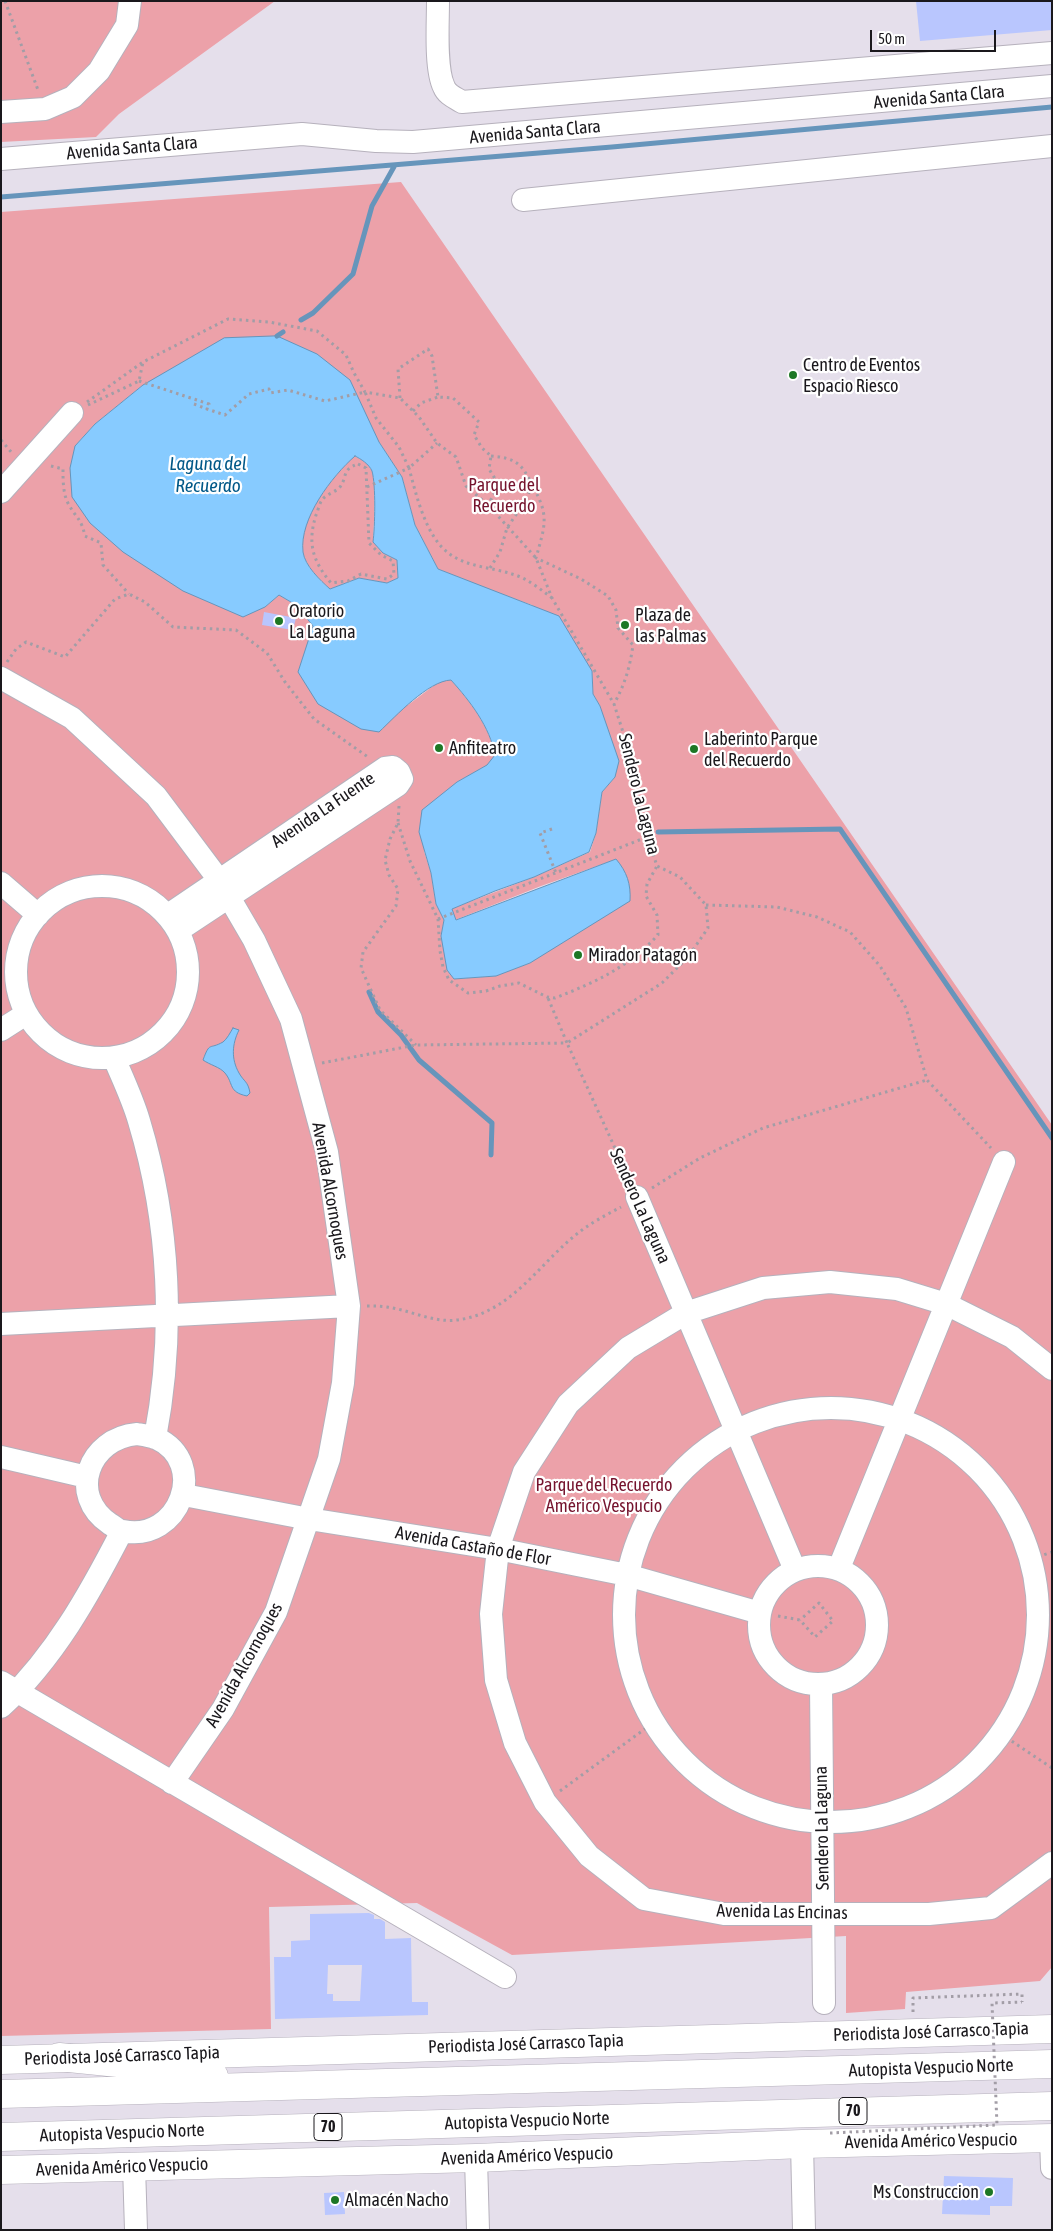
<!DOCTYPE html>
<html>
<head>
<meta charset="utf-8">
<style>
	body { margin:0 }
	#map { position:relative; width:1053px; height:2231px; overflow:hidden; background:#e5dfeb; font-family:"Asap Condensed",sans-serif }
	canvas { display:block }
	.frame { position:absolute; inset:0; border:2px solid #1a181c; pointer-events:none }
	.scale { position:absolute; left:870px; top:30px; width:126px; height:22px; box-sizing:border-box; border:2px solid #1a181c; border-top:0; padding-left:6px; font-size:15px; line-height:18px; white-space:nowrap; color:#1a181c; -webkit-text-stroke:4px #fff; paint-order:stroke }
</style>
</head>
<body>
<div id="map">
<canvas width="1053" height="2231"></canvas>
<div class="frame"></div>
<div class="scale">50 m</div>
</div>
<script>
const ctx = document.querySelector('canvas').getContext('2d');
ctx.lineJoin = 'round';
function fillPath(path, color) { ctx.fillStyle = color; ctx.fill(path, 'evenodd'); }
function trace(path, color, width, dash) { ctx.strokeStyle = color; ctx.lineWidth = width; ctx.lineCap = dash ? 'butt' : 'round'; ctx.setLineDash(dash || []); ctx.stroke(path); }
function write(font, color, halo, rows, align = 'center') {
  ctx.font = font + ' "Asap Condensed",sans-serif'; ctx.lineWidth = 4.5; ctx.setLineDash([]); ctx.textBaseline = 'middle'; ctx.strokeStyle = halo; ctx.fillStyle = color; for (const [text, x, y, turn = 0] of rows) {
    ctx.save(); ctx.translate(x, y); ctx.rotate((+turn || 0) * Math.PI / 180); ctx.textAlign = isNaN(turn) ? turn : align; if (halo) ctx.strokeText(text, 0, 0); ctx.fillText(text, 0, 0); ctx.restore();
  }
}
const green = new Path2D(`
	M 1,1 L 275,1 L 119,114 L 96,137 L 1,142 Z
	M 401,182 L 1052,1125 L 1052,1967 L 1040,1981 L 906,1992 L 905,2009 L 846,2013 L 846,1936 L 512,1955 L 417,1903 L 269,1907 L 271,2029 L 1,2036 L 1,212 ZM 143,385 L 379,442 L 402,477 L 415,525 L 438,569 L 486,589 L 532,605 L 592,671 L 593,694 L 600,706 L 615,777 L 602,792 L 596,833 L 590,852 L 534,877 L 451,909 L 455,920 L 541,886 L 617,859 L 530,963 L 495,976 L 454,979 L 441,936 L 444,920 L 436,904 L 431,873 L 424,851 L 457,782 L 488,765 L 495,755 C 490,727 470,701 451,680 L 441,680 L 408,705 L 313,626 L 296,605 L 279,595 L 265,607 L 75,446 L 95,424 Z
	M 354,456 C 361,459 369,463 372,471 C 376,484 374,528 373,542 L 383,553 L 397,560 L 398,578 L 387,583 L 359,578 L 330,589 C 320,580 305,566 303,552 C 298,517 332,478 354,456 Z`);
const water = new Path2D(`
	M 277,336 L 317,354 L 350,380 L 379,442 L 402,477 L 415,525 L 438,569 L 559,616 L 592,671 L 593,694 L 600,706 L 619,761 L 615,777 L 602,792 L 596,833 L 589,852 L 534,877 L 495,891 L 452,909 L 456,920 L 616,859 C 627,872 631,884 630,901 L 530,963 L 496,976 L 454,979 L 447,970 L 441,936 L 444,920 L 436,904 L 431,873 L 419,832 L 422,810 L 457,782 L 487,765 L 495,755 C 490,727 470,701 451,680 C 428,681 396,716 379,732 L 361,729 L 318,704 L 298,672 L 313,626 L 296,605 L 279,595 L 265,607 L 243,617 L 183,591 L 123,552 L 90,523 L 72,497 L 70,468 L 75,446 L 95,424 L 143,385 L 224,338 ZM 355,456 C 361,459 369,464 372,471 C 376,485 375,527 373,542 L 383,553 L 397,560 L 398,578 L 387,583 L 359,578 L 330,589 C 320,580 305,566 303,552 C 299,519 332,476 355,456 Z
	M 233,1028 L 239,1030 C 232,1044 231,1059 239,1073 C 244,1082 248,1081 250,1093 L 247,1096 C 228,1092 234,1084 225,1073 C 220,1067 210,1065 203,1060 C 210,1041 209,1050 223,1042 C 227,1039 230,1033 233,1028 Z`);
const stream = new Path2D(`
	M 1,197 L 612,147 L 1052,107
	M 301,320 L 313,313 L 353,274 L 372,206 L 395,165
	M 277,336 L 283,332
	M 658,832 L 840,829 L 1052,1138
	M 369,992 L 378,1012 L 401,1035 L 419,1060 L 492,1123 L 491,1155`);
const building = new Path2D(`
	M 916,1 L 1052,1 L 1052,30 L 920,41 Z
	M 264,612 L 296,618 L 293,630 L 262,625 Z
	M 369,1913 L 374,1915 L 374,1919 L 380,1919 L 385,1922 L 385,1939 L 411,1938 L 412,2002 L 428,2002 L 428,2015 L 275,2019 L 274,1957 L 291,1957 L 291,1941 L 310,1940 L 310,1914 ZM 328,1965 L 362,1965 L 360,2001 L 333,2001 L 333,1994 L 327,1994 Z
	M 944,2176 L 1013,2178 L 1012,2206 L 990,2206 L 990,2215 L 942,2214 Z
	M 344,2192 L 345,2214 L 325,2215 L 324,2193 Z`);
const path = new Path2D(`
	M 5,1 L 38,90
	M 139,381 L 209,404 L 207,409 L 225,415 L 249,394 L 269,389 L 270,393 L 288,390 L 325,401 L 365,392 L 376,418 L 399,447 L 409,468 L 437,443
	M 400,398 L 398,369 L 428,349 L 432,356 L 438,397 L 453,398 L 479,422 L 474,435 L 482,448 L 491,456 L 489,469 L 499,485 L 488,505
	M 87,402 L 143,362 L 228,319 L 269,322 L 317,331 L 346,355 L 354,373 L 365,392 L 400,398 L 419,417 L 437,443 L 456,457 L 466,486 L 488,505 L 536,558 L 552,598 L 614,704 L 631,757 L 640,814 L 657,866 L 680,877 L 706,905 L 708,928 L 688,957 L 662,983 L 567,1043 L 630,1181
	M 194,404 L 207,409
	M 88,405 L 139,381 L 143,362
	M 413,411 L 421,403 L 438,397
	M 1,440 L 12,453
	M 491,456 C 515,458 522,463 532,485
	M 358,464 L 366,468 L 369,543 L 381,555 L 393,561 L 394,574 L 387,579 L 361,574 L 348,581 L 331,583 C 313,561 307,544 316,515 C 318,511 319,504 322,500 C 326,494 336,492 340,487 C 348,476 341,470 358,464 Z
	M 51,466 L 63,469 C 63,481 63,495 69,505 C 77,519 81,518 85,536 L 101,543 L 103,565 L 129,594
	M 367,487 L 409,468 C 416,494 425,534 447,552 C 465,567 491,567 512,574 C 527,578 540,589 552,598
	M 490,568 L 500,552 L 507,528 L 526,500 L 532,485 C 550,516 545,525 536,558 L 581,579 L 608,596 L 616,610 L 618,628 L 633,645 C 630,667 625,684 614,704
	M 7,662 L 16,649 L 26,642 L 65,657 L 115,599 L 129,594 L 145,602 L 173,627 L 236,630 L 267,653 L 285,682 L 314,719 L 368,757
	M 399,806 L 398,823 L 390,839 L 385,860 L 389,875 L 398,889 L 396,906 L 363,952 L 361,968 L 380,1010 L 416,1045
	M 398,823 L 410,861 L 438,919 L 440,951 L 443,967 L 449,980 L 468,993 L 486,991 L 500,986 L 519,983 L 547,997 L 555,998 C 596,982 627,968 658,935 L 657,915 L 646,896 L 647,884 L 657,866
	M 552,829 L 540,833 L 556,873
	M 706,905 L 777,907 L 817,917 L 850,932 L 880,966 L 906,1008 L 927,1080 L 991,1148
	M 438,919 L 647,837
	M 322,1063 L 416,1045 L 567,1043 L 548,998
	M 652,1188 L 700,1158 L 763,1128 L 927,1080
	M 367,1306 C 374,1306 380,1306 387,1307 C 410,1310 433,1323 457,1320 C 513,1313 541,1260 582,1230 C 594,1221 608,1214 621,1207
	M 1032,1559 L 1052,1552
	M 778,1616 L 800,1620 L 815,1637 L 833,1621 L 819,1603 L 800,1620
	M 1001,1734 L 1052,1768
	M 560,1791 L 653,1723
	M 913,2012 L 913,1998 L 1022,1994 L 1022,2002`);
const minor = new Path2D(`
	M 438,1 C 438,23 435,69 444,87 C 447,95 456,98 462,102 L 1052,53
	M 1,112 L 45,109 L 73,97 L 99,71 L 127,25 L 130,1
	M 1,159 L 302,134 L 376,141 L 413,142 L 1052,86
	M 523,200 L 1052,146
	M 1,492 L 72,413
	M 1,678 L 72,718 L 156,796 L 219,880 L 254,940 L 291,1019 L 327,1152 L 349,1306 L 343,1383 L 329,1459 L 276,1612 L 223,1709 L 172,1783
	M 1,883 L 38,915
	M16 972a86 86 0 1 1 172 0a86 86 0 1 1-172 0Z
	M 168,915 L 385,768 L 393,767 L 399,772 L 402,779 L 398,785 L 179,930
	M 1,1030 L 26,1014
	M 114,1058 C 123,1079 133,1100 139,1121 C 170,1224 175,1333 155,1438
	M 637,1197 L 795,1570
	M 1,1324 L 349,1306
	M 1052,1369 L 1012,1337 L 946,1304 L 897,1289 L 830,1282 L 763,1288 L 686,1313 L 628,1348 L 568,1404 L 524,1472 L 498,1549 L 491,1614 L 496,1680 L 515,1743 L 545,1802 L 589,1856 L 644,1899 L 724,1914 L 929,1914 L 991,1908 L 1052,1863
	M624 1615a207 207 0 1 1 414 0a207 207 0 1 1-414 0Z
	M 137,1434 C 143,1435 150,1436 156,1438 C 210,1463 179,1543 123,1531 C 118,1531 114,1526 110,1524 C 67,1495 89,1438 137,1434 Z
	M 1,1457 L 87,1477
	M 184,1495 L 309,1519 L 498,1549 L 627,1575 L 760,1613
	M759 1625a59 59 0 1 1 118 0a59 59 0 1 1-118 0Z
	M 839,1568 L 1004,1162
	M 1,1682 L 505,1977
	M 821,1684 L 824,2003
	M 1,1707 C 54,1658 89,1595 122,1531
	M 1051,2138 L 1052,2168
	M 802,2144 L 804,2230
	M 476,2158 L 478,2230
	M 134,2166 L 136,2230`);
const major = new Path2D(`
	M 1,2060 L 1052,2029
	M 1,2170 L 476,2158 L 802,2144 L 1052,2138`);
const highway = new Path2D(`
	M 59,2057 L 128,2064 L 214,2076
	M 1,2094 L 1052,2064
	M 1,2137 L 1052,2106`);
const pathBridge = new Path2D(`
	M 830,2133 L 997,2125 L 992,2003 L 1022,2002`);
const markers = [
	[793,375,5,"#1d7725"],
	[279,621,5,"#1d7725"],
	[625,625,5,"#1d7725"],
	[439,748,5,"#1d7725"],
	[694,749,5,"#1d7725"],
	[578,955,5,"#1d7725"],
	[989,2192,5,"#1d7725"],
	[335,2200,5,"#1d7725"]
];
const shields = [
	[853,2111,28],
	[328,2127,28]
];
const shieldNames = [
	["70",853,2111],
	["70",328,2127]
];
const streetNames = [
	["Avenida Santa Clara",939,97,-5],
	["Avenida Santa Clara",535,132,-5],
	["Avenida Santa Clara",132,148,-5],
	["Sendero La Laguna",639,794,76],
	["Avenida La Fuente",323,810,-34],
	["Avenida Alcornoques",330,1191,80],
	["Sendero La Laguna",640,1206,66],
	["Avenida Castaño de Flor",473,1546,10],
	["Avenida Alcornoques",244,1665,-61],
	["Sendero La Laguna",822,1828,-91],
	["Avenida Las Encinas",782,1912,1],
	["Periodista José Carrasco Tapia",931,2032,-2],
	["Periodista José Carrasco Tapia",526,2044,-2],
	["Periodista José Carrasco Tapia",122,2056,-2],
	["Autopista Vespucio Norte",931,2068,-2],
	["Autopista Vespucio Norte",527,2121,-2],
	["Autopista Vespucio Norte",122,2133,-2],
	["Avenida Américo Vespucio",931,2141,-1],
	["Avenida Américo Vespucio",527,2156,-2],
	["Avenida Américo Vespucio",122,2167,-2]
];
const poiNames = [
	["Centro de Eventos",803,365],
	["Espacio Riesco",803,386],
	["Oratorio",289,611],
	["La Laguna",289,632],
	["Plaza de",635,615],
	["las Palmas",635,636],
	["Laberinto Parque",704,739],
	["del Recuerdo",704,760],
	["Anfiteatro",449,748],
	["Mirador Patagón",588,955],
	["Ms Construccion",979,2192,"right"],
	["Almacén Nacho",345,2200]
];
const parkNames = [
	["Parque del",504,485],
	["Recuerdo",504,506],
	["Parque del Recuerdo",604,1485],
	["Américo Vespucio",604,1506]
];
const waterNames = [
	["Laguna del",208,464],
	["Recuerdo",208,486]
];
fillPath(green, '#eca1a9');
fillPath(water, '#87cbff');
trace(water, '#6695bb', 1);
trace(stream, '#6695bb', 5);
fillPath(building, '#b9c6fe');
trace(minor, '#b6b1bc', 24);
trace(major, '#b6b1bc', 29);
trace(highway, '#b6b1bc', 29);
trace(path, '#a29da6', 3, [2.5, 4]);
trace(minor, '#fff', 22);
trace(major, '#fff', 28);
trace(highway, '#fff', 28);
trace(pathBridge, '#a29da6', 3, [2.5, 4]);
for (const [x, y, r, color] of markers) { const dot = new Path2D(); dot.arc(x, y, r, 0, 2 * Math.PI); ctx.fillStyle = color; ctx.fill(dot); trace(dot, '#fff', 2); }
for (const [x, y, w] of shields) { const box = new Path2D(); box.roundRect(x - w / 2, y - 13.5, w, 27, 4); ctx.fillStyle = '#fff'; ctx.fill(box); trace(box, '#1a181c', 1); }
write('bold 16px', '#1a181c', null, shieldNames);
write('18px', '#1a181c', '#fff', streetNames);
write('18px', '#1a181c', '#fff', poiNames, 'left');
write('18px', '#75132d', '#fff', parkNames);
write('italic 19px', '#005887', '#fff', waterNames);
</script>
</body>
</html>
